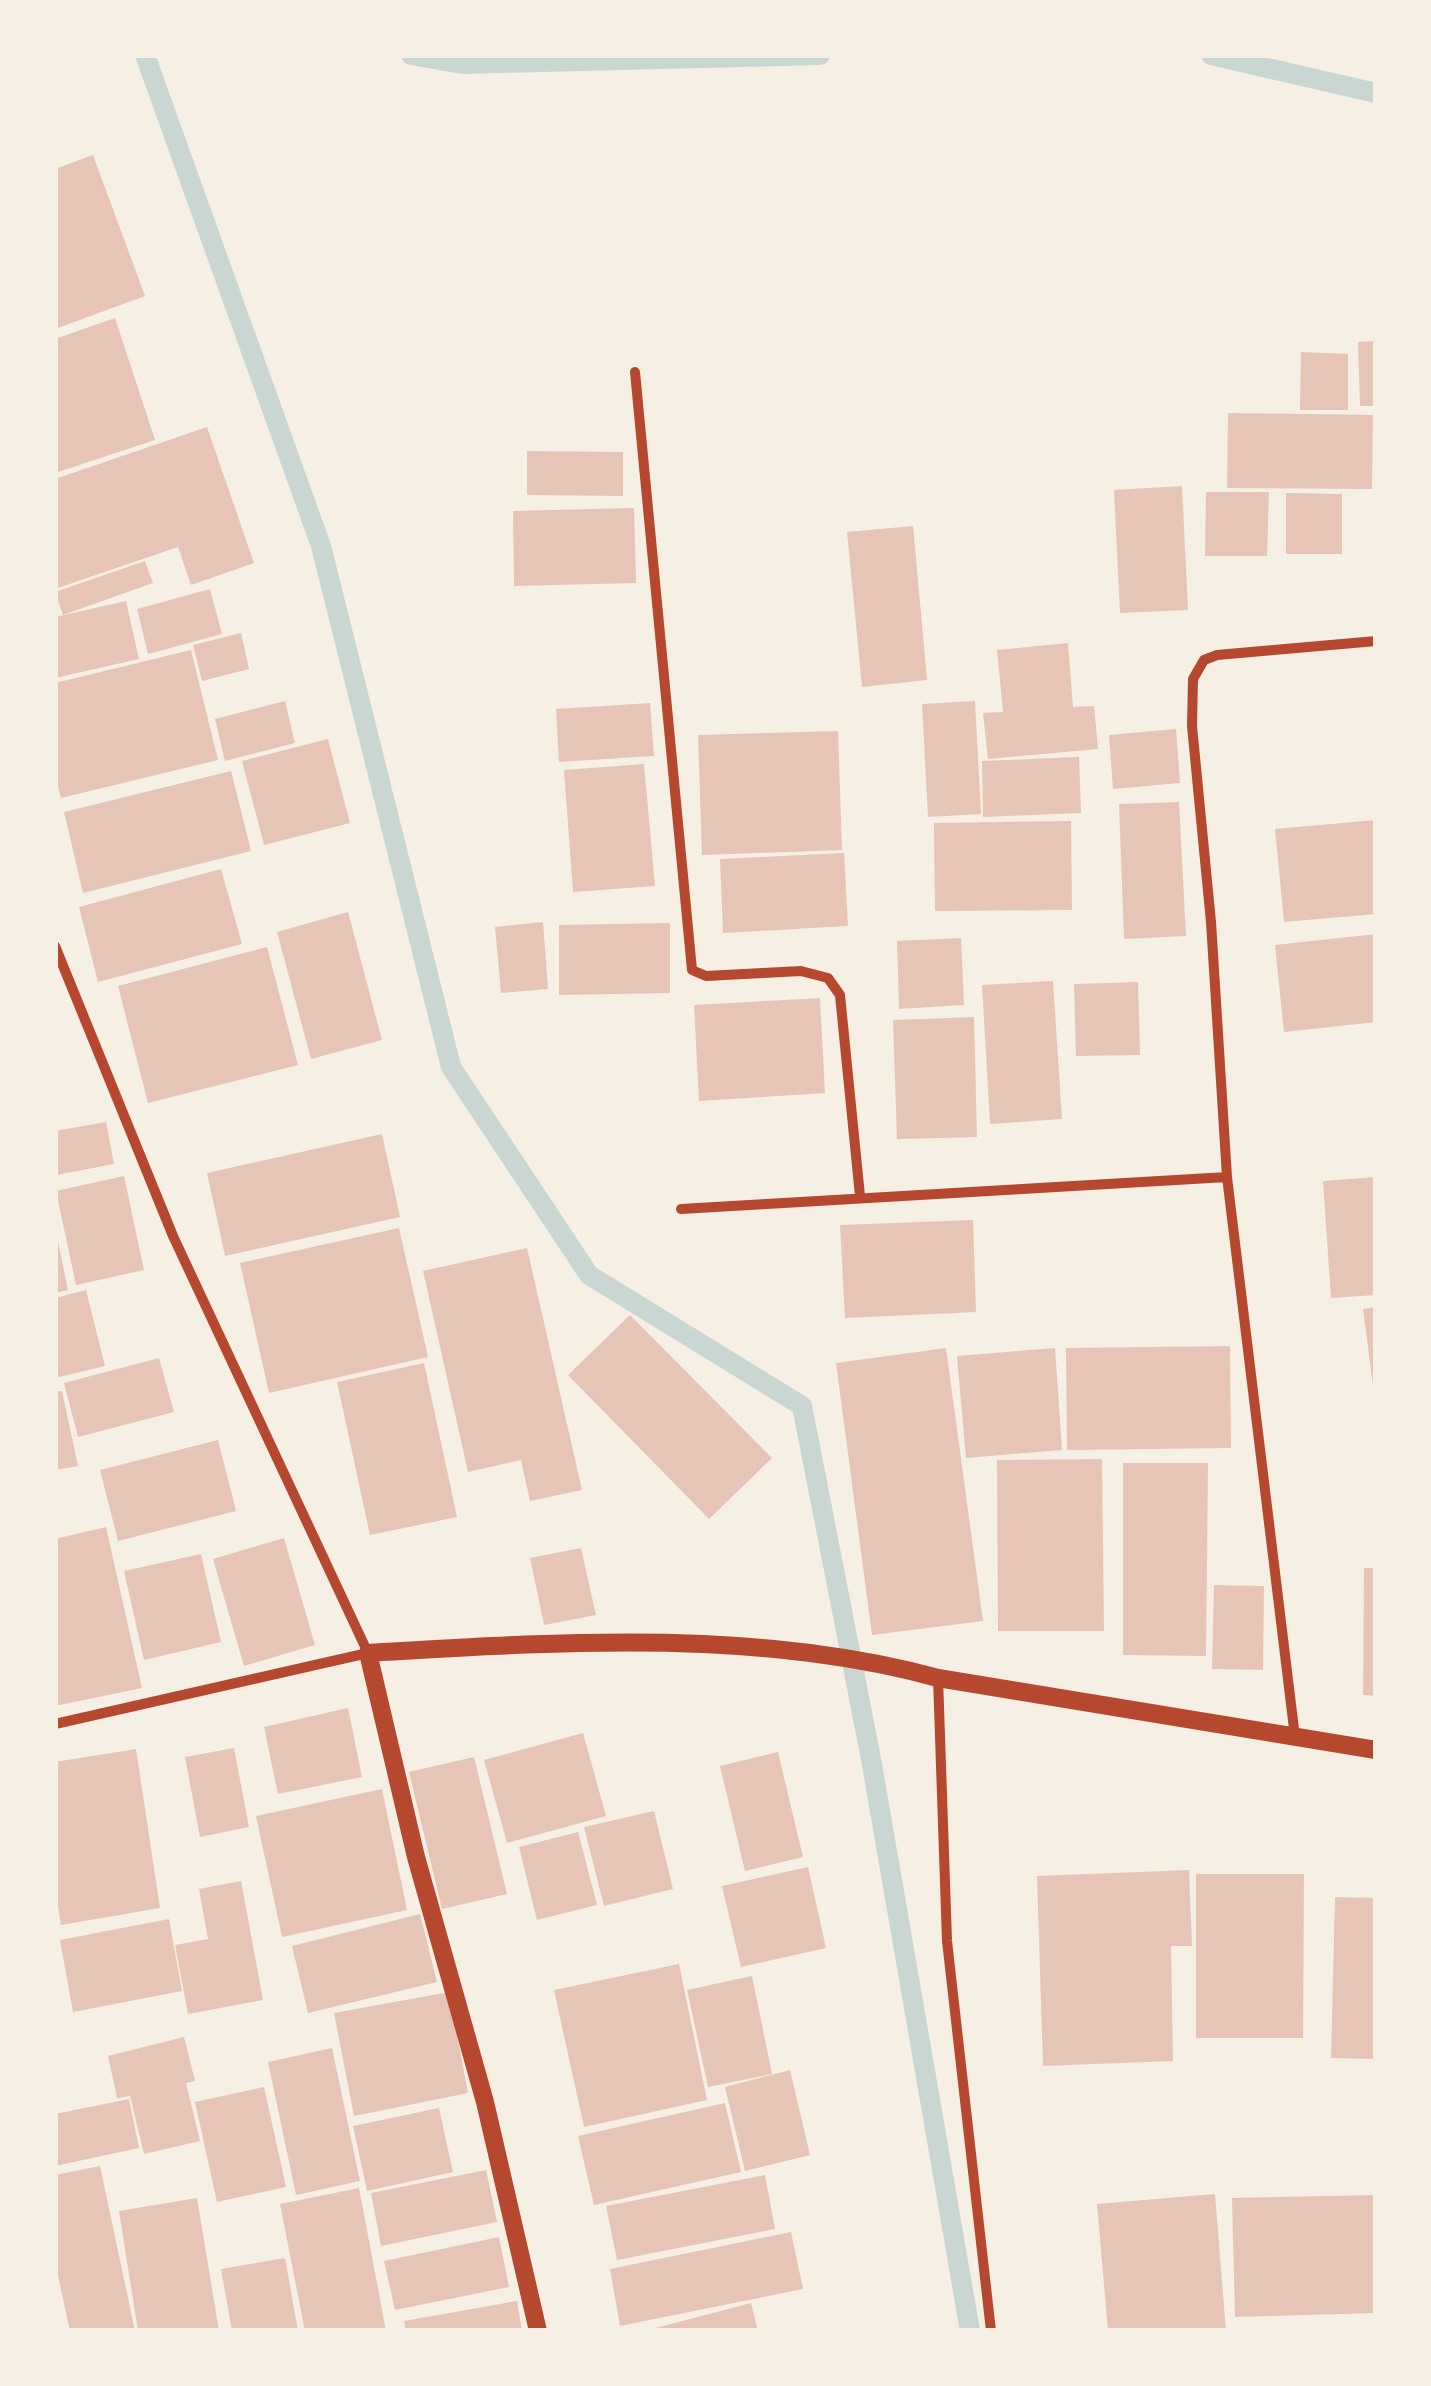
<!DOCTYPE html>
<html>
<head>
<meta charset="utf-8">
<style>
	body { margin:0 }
	#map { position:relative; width:1431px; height:2386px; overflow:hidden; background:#f6efe4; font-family:Cabin,sans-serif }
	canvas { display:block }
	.frame { position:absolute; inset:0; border:58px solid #f6efe4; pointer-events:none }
</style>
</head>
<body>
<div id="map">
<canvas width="1431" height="2386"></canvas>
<div class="frame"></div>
</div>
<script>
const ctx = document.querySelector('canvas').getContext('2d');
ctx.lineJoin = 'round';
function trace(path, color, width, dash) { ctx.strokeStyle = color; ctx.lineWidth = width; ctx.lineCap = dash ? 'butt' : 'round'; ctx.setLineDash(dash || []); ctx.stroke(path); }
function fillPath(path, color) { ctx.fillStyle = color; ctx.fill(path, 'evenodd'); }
const stream = new Path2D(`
	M 145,55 L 321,546 L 451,1067 L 589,1275 L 802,1406 L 871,1759 L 970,2331
	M 411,55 L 462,64 L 820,55
	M 1211,55 L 1376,93`);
const building = new Path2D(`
	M 93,155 L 145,296 L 55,329 L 55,169 Z
	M 115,318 L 155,440 L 55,473 L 55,339 Z
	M 1376,341 L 1376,406 L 1360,406 L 1358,342 Z
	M 1301,352 L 1348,354 L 1348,410 L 1300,410 Z
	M 1228,413 L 1373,415 L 1372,489 L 1227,488 Z
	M 207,427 L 254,563 L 191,585 L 178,547 L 55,589 L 55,479 Z
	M 527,451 L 623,452 L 623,496 L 527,495 Z
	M 1182,486 L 1188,610 L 1120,613 L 1114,490 Z
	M 1206,492 L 1269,492 L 1267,556 L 1205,556 Z
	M 1286,493 L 1342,494 L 1342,554 L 1286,554 Z
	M 634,508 L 636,583 L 514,586 L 513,511 Z
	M 913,526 L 927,680 L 862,687 L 847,532 Z
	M 145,561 L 153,583 L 63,615 L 55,592 Z
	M 210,589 L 222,634 L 148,654 L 137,609 Z
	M 126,601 L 139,659 L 55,678 L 55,617 Z
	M 241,633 L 249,669 L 202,681 L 193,645 Z
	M 1068,643 L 1073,707 L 1094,706 L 1098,749 L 988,759 L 983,713 L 1003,712 L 997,650 Z
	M 191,650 L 218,760 L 61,798 L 55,775 L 55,683 Z
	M 285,701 L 295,743 L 225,761 L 215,719 Z
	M 975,701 L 981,814 L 928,817 L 922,704 Z
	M 650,703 L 654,756 L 559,762 L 556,709 Z
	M 1176,729 L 1180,783 L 1113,789 L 1109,735 Z
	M 838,731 L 842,850 L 702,855 L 698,735 Z
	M 328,739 L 350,823 L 264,845 L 242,761 Z
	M 1079,757 L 1081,813 L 983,817 L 982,761 Z
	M 644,764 L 655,886 L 573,892 L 564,770 Z
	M 231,771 L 251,851 L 83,893 L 64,812 Z
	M 1179,802 L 1186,936 L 1124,939 L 1119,804 Z
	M 1376,820 L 1376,914 L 1284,922 L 1275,829 Z
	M 1071,821 L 1072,910 L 935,911 L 934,823 Z
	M 844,853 L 848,926 L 723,933 L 720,859 Z
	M 221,869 L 242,944 L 98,982 L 79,907 Z
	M 348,912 L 382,1040 L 311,1059 L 277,932 Z
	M 543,922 L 548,989 L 501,993 L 495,927 Z
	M 670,923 L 670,993 L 559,995 L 559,925 Z
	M 1376,934 L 1376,1022 L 1284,1032 L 1275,945 Z
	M 961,938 L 964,1005 L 899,1009 L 897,941 Z
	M 267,947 L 298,1065 L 148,1103 L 118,986 Z
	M 1053,981 L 1062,1119 L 990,1124 L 982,985 Z
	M 1138,982 L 1140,1055 L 1076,1056 L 1074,984 Z
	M 820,998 L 825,1093 L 699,1101 L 694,1005 Z
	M 974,1017 L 977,1137 L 897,1139 L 893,1020 Z
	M 106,1122 L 114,1164 L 56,1175 L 55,1131 Z
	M 382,1134 L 400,1217 L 225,1256 L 207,1173 Z
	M 124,1176 L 144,1270 L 76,1285 L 56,1191 Z
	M 1376,1177 L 1376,1295 L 1331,1298 L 1323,1181 Z
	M 973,1220 L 976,1312 L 845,1318 L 840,1225 Z
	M 55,1227 L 68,1290 L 55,1293 Z
	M 399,1228 L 428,1357 L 269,1393 L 240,1263 Z
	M 527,1248 L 582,1490 L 530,1501 L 521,1460 L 468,1472 L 423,1271 Z
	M 86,1290 L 105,1366 L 55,1378 L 55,1298 Z
	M 1376,1307 L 1376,1393 L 1374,1393 L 1363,1309 Z
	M 630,1315 L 772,1458 L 709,1519 L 568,1375 Z
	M 1230,1346 L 1231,1448 L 1067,1450 L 1066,1348 Z
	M 946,1348 L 983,1621 L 872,1635 L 836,1363 Z
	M 1055,1348 L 1062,1450 L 966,1458 L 957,1356 Z
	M 159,1358 L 174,1412 L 78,1437 L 64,1383 Z
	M 424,1363 L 457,1517 L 370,1535 L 337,1382 Z
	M 62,1391 L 78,1466 L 55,1470 L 55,1392 Z
	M 218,1440 L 236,1511 L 118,1541 L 100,1470 Z
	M 1102,1459 L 1104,1631 L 998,1631 L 997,1460 Z
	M 1123,1463 L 1208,1463 L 1206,1656 L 1123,1655 Z
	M 106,1527 L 142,1688 L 55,1706 L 55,1539 Z
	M 284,1538 L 315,1645 L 244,1666 L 213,1559 Z
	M 581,1548 L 596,1615 L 544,1625 L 530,1558 Z
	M 201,1554 L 221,1642 L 144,1660 L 124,1571 Z
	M 1364,1568 L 1376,1568 L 1376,1696 L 1363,1695 Z
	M 1214,1585 L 1264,1586 L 1263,1670 L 1212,1669 Z
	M 348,1708 L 362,1777 L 278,1794 L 264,1727 Z
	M 583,1733 L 606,1816 L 507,1843 L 484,1760 Z
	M 234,1748 L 249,1827 L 200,1837 L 185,1757 Z
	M 136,1749 L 160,1908 L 61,1925 L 55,1886 L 55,1762 Z
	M 778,1752 L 803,1857 L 745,1871 L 720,1766 Z
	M 474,1757 L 507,1894 L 442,1909 L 409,1772 Z
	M 382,1789 L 407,1910 L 282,1937 L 256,1816 Z
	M 654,1811 L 673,1889 L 604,1906 L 584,1827 Z
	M 578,1832 L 597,1905 L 537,1920 L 519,1847 Z
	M 808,1867 L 826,1948 L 741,1967 L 722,1886 Z
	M 1189,1870 L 1192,1946 L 1171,1946 L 1173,2061 L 1043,2066 L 1037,1876 Z
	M 1196,1874 L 1304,1874 L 1303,2038 L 1196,2038 Z
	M 241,1881 L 263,2000 L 188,2014 L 175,1945 L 208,1939 L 199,1889 Z
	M 1335,1897 L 1376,1898 L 1376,2059 L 1331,2058 Z
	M 420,1914 L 437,1982 L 308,2013 L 292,1946 Z
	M 169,1919 L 182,1991 L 73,2012 L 60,1940 Z
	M 679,1964 L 707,2100 L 584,2127 L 554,1990 Z
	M 752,1976 L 772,2074 L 708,2087 L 687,1990 Z
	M 449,1992 L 468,2093 L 354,2116 L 334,2013 Z
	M 184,2037 L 195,2081 L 186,2083 L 200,2141 L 144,2154 L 130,2096 L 117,2098 L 108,2056 Z
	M 332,2048 L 360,2181 L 296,2195 L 268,2062 Z
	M 790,2070 L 810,2155 L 745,2171 L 725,2087 Z
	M 264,2087 L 286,2187 L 217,2202 L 195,2102 Z
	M 129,2099 L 139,2148 L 55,2166 L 55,2114 Z
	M 725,2103 L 741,2172 L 594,2205 L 578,2136 Z
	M 439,2108 L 453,2172 L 367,2191 L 353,2126 Z
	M 100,2166 L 135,2331 L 70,2331 L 55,2262 L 55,2175 Z
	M 486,2170 L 497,2222 L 381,2246 L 371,2193 Z
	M 765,2175 L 775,2229 L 617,2260 L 606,2206 Z
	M 359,2188 L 386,2331 L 305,2331 L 280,2204 Z
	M 1215,2194 L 1226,2331 L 1108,2331 L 1097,2204 Z
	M 1376,2195 L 1376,2313 L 1235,2317 L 1232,2198 Z
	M 197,2198 L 219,2331 L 138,2331 L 119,2211 Z
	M 791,2232 L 803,2289 L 620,2326 L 610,2269 Z
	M 499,2237 L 509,2287 L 395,2310 L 384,2261 Z
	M 285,2258 L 298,2331 L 232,2331 L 221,2269 Z
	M 517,2301 L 522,2331 L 406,2331 L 404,2321 Z
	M 751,2303 L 758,2331 L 649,2331 L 648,2330 Z`);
const minor = new Path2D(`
	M 635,372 L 692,970 L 706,976 L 801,971 L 828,978 L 840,995 L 860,1196
	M 55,946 L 173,1236 L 368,1653 L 55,1724
	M 1227,1177 L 1211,922 L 1192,726 L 1193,679 L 1204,660 L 1217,655 L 1376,641
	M 681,1209 L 1227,1177 L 1295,1737
	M 938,1678 L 947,1941 L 991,2331`);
const tertiary = new Path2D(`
	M 538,2331 L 485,2102 L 416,1857 L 368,1653 C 556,1642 755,1628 938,1678 L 1376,1750`);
trace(stream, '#c9d6d2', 20);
fillPath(building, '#e6c5b7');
trace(minor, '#b5482f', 10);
trace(tertiary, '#b5482f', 18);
</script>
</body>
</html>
